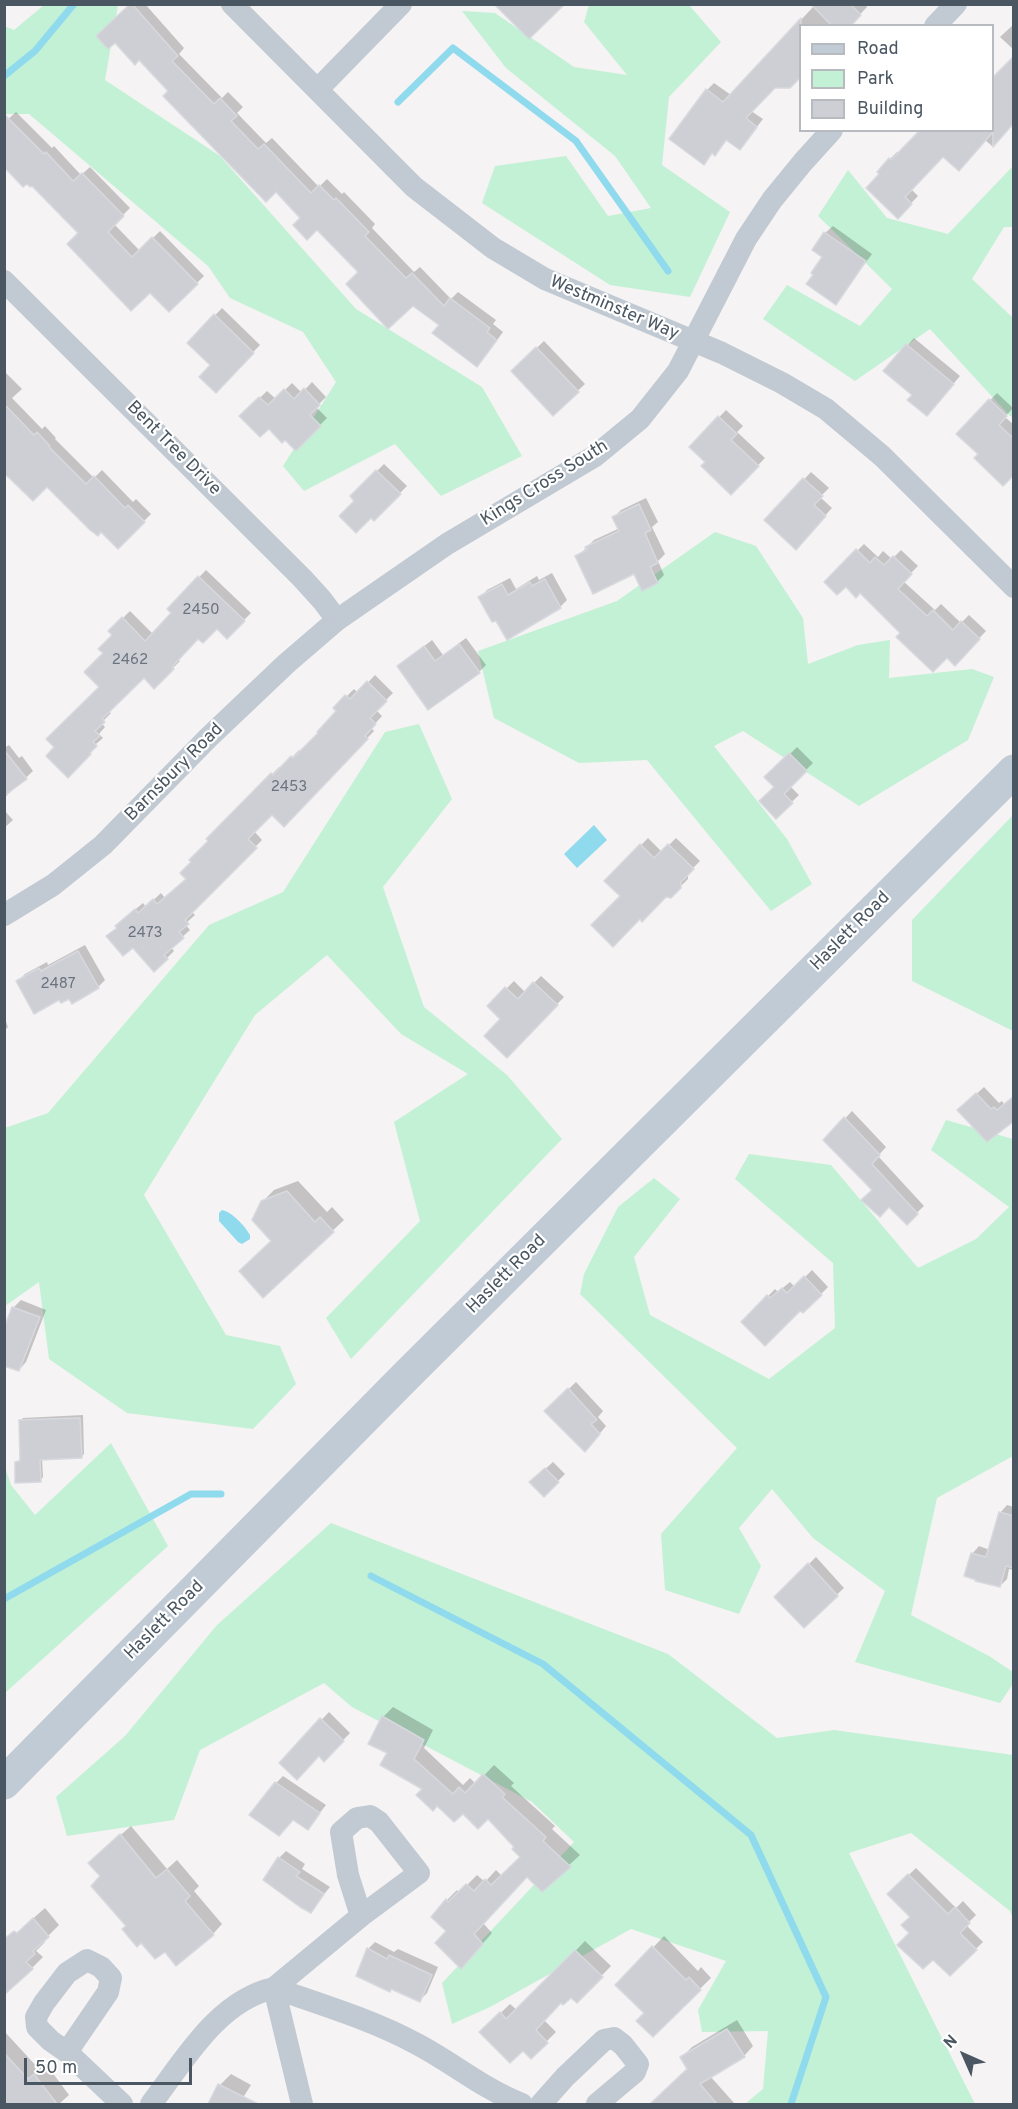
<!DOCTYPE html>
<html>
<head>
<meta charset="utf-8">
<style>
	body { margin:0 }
	#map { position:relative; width:1018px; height:2109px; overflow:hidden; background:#f5f3f3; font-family:Overpass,sans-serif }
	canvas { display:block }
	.frame { position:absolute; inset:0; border:6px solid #4a5661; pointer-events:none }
	.legend { position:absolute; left:799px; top:24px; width:195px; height:108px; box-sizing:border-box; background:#fff; border:2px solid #b7bbc0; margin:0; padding:8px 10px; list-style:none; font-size:18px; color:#4a5661 }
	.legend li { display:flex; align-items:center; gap:12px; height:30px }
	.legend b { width:30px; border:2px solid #b7bbc0 }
	.north { position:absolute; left:934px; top:2025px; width:60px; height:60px; -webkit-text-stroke:4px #fff; paint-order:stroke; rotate:315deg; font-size:16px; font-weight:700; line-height:24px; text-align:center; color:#4a5661 }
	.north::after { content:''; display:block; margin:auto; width:21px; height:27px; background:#4a5661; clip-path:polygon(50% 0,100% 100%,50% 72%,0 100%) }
	.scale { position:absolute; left:24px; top:2058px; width:168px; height:27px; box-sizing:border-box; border:3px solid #4a5661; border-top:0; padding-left:8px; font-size:18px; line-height:21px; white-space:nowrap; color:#4a5661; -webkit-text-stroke:4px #fff; paint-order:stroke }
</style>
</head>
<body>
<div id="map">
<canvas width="1018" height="2109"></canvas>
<div class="frame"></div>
<ul class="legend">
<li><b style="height:8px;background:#c1cbd6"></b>Road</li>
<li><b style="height:16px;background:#c3f1d5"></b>Park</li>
<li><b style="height:16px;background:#cdcfd5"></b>Building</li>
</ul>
<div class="north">N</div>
<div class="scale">50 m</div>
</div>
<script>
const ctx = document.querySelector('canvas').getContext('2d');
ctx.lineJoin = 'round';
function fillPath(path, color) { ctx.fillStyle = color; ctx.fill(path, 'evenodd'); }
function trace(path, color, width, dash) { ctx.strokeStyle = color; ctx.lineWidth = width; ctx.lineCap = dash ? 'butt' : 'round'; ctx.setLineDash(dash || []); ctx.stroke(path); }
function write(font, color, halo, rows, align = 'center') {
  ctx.font = font + ' Overpass,sans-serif'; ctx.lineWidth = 4.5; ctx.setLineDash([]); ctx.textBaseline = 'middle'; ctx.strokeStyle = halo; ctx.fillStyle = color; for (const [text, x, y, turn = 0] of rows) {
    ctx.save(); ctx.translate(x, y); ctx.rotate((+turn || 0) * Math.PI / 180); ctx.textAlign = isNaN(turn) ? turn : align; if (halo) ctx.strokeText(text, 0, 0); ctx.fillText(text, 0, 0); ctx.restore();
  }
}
const green = new Path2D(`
	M 44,5 L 118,5 L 105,80 L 220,156 L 356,309 L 482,387 L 522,456 L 441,496 L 395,444 L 304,491 L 283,466 L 336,382 L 303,332 L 230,298 L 208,266 L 29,114 L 5,114 L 4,26 L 14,30 Z
	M 589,5 L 689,5 L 721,42 L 669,97 L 662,165 L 730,212 L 690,297 L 610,285 L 482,203 L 495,166 L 566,156 L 608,216 L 651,208 L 615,156 L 506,68 L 462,11 L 495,13 L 574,67 L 627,75 L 584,22 Z
	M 1013,166 L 1013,227 L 1004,227 L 972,279 L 1013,318 L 1013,418 L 1009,415 L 930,329 L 855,381 L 763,319 L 787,285 L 860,326 L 892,289 L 818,216 L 848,170 L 887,218 L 948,234 Z
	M 715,532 L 756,546 L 803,618 L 808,664 L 858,645 L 890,640 L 889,678 L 972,669 L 994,677 L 968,740 L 859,806 L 743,731 L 714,746 L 787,839 L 812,884 L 771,911 L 647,760 L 579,763 L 494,718 L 478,651 L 617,601 Z
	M 419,724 L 452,799 L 383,887 L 424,1007 L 507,1075 L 562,1139 L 351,1359 L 326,1318 L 420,1221 L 394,1122 L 468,1074 L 401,1034 L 327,955 L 255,1015 L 144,1195 L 226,1335 L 280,1346 L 296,1384 L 253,1429 L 127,1413 L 49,1359 L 39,1282 L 5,1306 L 5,1128 L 48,1113 L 209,925 L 283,892 L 385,732 Z
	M 1013,815 L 1013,1031 L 912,981 L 912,920 Z
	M 946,1120 L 1013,1139 L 1013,1456 L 937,1498 L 911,1615 L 989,1656 L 1013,1672 L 1013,1684 L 1000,1703 L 855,1662 L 885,1591 L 813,1538 L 772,1489 L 739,1528 L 761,1566 L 739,1614 L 665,1590 L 661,1534 L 737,1448 L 580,1294 L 584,1274 L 618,1207 L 654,1178 L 680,1199 L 634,1257 L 650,1315 L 769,1379 L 835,1328 L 833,1263 L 735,1179 L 749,1154 L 831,1165 L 918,1268 L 976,1239 L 1009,1207 L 931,1150 Z
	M 111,1443 L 168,1546 L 5,1693 L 5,1467 L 11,1485 L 35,1515 Z
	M 331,1523 L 668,1654 L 777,1738 L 834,1730 L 1013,1755 L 1013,1919 L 1010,1911 L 911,1833 L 849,1853 L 975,2104 L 745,2104 L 763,2089 L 768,2031 L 702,2032 L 698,2010 L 726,1961 L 631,1929 L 490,2007 L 452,2024 L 442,1983 L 574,1842 L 532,1802 L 352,1707 L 324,1683 L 200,1750 L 174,1820 L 67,1836 L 56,1797 L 125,1736 L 217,1625 Z`);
const water = new Path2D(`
	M 594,825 L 607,840 L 577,868 L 564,854 Z
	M 222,1210 C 232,1212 245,1226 250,1235 L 250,1239 L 242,1244 L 238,1242 L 219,1221 L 219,1213 Z`);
const shadow = new Path2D(`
	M 131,4 L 145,4 L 184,48 L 179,54 L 222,98 L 228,92 L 243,107 L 237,113 L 266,143 L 272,138 L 319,187 L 327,179 L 342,194 L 344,192 L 375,224 L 372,228 L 414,272 L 420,267 L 451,299 L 458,292 L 496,320 L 493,324 L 503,332 L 484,358 L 413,304 L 360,272 L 317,228 L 302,218 L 276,190 L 170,91 Z
	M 813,4 L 865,4 L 867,7 L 849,26 L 800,26 L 775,86 L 751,111 L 763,119 L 746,141 L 728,139 L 715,154 L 713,152 L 704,163 L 707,90 L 714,83 L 731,95 L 814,6 Z
	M 1014,24 L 1014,50 L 1000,37 Z
	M 1014,58 L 999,139 L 992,146 L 985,140 L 943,155 L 911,189 L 918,196 L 898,217 L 882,174 L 890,159 L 897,152 L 899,154 L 992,130 L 992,88 L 996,84 L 992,79 Z
	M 16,112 L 52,148 L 54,146 L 81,175 L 90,167 L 130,208 L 114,224 L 140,251 L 160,231 L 204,276 L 169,310 L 150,291 L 80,233 L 32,183 L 7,168 L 4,170 L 4,123 Z
	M 833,226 L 872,254 L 836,303 L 824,257 L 825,233 Z
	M 222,308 L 260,345 L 216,391 L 212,365 L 189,343 Z
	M 914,338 L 960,376 L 934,407 L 885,370 Z
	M 544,341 L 585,384 L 553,414 L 513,371 Z
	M 6,373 L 22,389 L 12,398 L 42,429 L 45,426 L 56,438 L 55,439 L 94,478 L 102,470 L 133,502 L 136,499 L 151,514 L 118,547 L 101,530 L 47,485 L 4,471 L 4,375 Z
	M 312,382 L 326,397 L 316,407 L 327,418 L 296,449 L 285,438 L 269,427 L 241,416 L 267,391 L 276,399 L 292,383 L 302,393 Z
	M 997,393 L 1013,408 L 1005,417 L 1014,425 L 1014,474 L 980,454 L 958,434 Z
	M 726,410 L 743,426 L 737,432 L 765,458 L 731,493 L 707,462 L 691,447 Z
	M 384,464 L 407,486 L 374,519 L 352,496 Z
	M 811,472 L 829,488 L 820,497 L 832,508 L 803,540 L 766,520 Z
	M 646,498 L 658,522 L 652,527 L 665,554 L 658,561 L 664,575 L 657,582 L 635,572 L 577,557 L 594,540 L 620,528 L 614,517 L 621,510 Z
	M 864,544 L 878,557 L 883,551 L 892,559 L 901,550 L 918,566 L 903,581 L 935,610 L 941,604 L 961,623 L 969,615 L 986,631 L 955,664 L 947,656 L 902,633 L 861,592 L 846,585 L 826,582 Z
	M 206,570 L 251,613 L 227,637 L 217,627 L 198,637 L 177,659 L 180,661 L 154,687 L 144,676 L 108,711 L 111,713 L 101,723 L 105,727 L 99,734 L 103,738 L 96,744 L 97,746 L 68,776 L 101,687 L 105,653 L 114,635 L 110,631 L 130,611 L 153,634 L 173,613 L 169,609 Z
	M 552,573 L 567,600 L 560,607 L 496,619 L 480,598 L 487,590 L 510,578 L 516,589 L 537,576 L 539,580 Z
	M 466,638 L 486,665 L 479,672 L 399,666 L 432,640 L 443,655 Z
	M 375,675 L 393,693 L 376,710 L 382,716 L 371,728 L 374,731 L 284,825 L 272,813 L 254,831 L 262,840 L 191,911 L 195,915 L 185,924 L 190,930 L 171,947 L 174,951 L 167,958 L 118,927 L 124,919 L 143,903 L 146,907 L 161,893 L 165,898 L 187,879 L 210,841 L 209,839 L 279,767 L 281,769 L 299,750 L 301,752 L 338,711 L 335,708 L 354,689 L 358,693 Z
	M 9,745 L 19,758 L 22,756 L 33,771 L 4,798 L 4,748 Z
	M 797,747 L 813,763 L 790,786 L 799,795 L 776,817 L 776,787 L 767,777 Z
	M 4,810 L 13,820 L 4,828 Z
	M 648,838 L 662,852 L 676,838 L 700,861 L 688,873 L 688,879 L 671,896 L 622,896 L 606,881 Z
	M 85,945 L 105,980 L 98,987 L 18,981 L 25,974 L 47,962 L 48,965 Z
	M 541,976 L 564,997 L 507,1056 L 503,1019 L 489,1006 L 514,981 L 525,992 Z
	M 4,1016 L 8,1027 L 4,1031 Z
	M 984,1087 L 999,1103 L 1002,1101 L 1014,1120 L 959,1110 Z
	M 852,1111 L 886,1147 L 878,1156 L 924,1206 L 907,1222 L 825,1140 Z
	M 298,1181 L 327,1212 L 332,1207 L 344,1220 L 263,1296 L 273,1241 L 262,1202 L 274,1190 Z
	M 812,1270 L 828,1287 L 821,1294 L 800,1308 L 743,1322 L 775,1289 L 778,1292 L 790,1282 L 795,1287 Z
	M 21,1300 L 46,1310 L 26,1362 L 19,1370 L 13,1308 Z
	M 576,1382 L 603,1411 L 598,1417 L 606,1426 L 592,1443 L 546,1411 Z
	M 83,1415 L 84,1454 L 81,1457 L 42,1458 L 43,1477 L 40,1481 L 16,1462 L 21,1459 L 20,1421 L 23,1418 Z
	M 553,1462 L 565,1474 L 544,1495 L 531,1482 Z
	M 1007,1505 L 1014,1507 L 1014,1570 L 1009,1569 L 1007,1579 L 1000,1586 L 972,1554 L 979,1546 L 990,1550 L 1000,1513 Z
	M 816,1557 L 844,1588 L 804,1626 L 776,1597 Z
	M 393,1707 L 433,1730 L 424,1748 L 463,1785 L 470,1778 L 476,1784 L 494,1765 L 514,1783 L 511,1786 L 555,1826 L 552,1829 L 580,1855 L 542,1890 L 527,1875 L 483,1923 L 492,1933 L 471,1957 L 448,1931 L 447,1900 L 457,1890 L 459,1893 L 477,1875 L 485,1882 L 496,1870 L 502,1876 L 522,1857 L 516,1847 L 488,1817 L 463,1812 L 424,1789 L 389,1753 L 383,1717 Z
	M 329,1712 L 350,1733 L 324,1760 L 319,1754 L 281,1763 Z
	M 283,1776 L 326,1805 L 308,1828 L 293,1819 L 276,1783 Z
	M 131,1826 L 167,1869 L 177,1860 L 199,1886 L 194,1891 L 222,1924 L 213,1934 L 165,1950 L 128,1925 L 100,1853 Z
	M 286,1851 L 305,1864 L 302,1869 L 330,1887 L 310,1911 L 279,1858 Z
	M 916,1868 L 956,1908 L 963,1901 L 976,1915 L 966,1925 L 983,1942 L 950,1974 L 911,1933 L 912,1917 L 889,1894 Z
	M 45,1908 L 59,1925 L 44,1940 L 45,1942 L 36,1951 L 43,1957 L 32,1968 L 4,1944 Z
	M 664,1936 L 698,1971 L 701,1967 L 711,1978 L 653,2035 L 646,2013 L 618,1985 Z
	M 585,1941 L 611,1966 L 577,2001 L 570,1996 L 561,2001 L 544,2020 L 556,2032 L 531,2057 L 523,2049 L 481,2032 L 510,2004 L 517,2010 Z
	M 375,1942 L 394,1952 L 398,1949 L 438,1967 L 427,1993 L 420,2000 L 368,1949 Z
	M 737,2020 L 753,2046 L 744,2056 L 710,2076 L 735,2104 L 658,2104 L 689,2069 L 682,2057 L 692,2047 Z
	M 4,2031 L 39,2069 L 46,2064 L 69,2095 L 59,2104 L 4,2104 Z
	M 231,2074 L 251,2085 L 239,2104 L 210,2104 L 220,2085 Z`);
const stream = new Path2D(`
	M 4,76 L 35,51 L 74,4
	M 398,102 L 453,48 L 576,141 L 668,271
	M 371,1576 L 543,1664 L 751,1835 L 826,1997 L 791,2104
	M 4,1599 L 191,1494 L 221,1494`);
const building = new Path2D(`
	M 130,4 L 132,4 L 178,56 L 172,61 L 214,104 L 220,98 L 237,116 L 231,121 L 258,149 L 264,144 L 311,193 L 319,185 L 334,200 L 336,198 L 369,232 L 365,236 L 406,278 L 412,273 L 444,306 L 450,298 L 490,328 L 487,332 L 497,340 L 477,367 L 432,333 L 439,325 L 413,306 L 388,329 L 346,284 L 358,272 L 317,230 L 307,240 L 293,225 L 300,218 L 276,192 L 266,202 L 163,96 L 168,91 L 139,60 L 135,65 L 115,43 L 108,49 L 96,36 Z
	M 494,4 L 565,4 L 529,39 Z
	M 811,4 L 850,4 L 861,15 L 851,26 L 832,26 Z
	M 801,18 L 801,77 L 790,88 L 775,88 L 746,118 L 757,127 L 740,150 L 726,140 L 715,156 L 712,153 L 704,165 L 669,139 L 706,89 L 723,102 Z
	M 1014,56 L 1014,123 L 993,147 L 993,132 L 959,171 L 943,157 L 905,197 L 912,204 L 898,219 L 866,188 L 879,174 L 877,172 L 889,158 L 891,160 L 920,130 L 993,130 L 993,77 Z
	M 4,114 L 44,154 L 46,152 L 73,181 L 82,173 L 124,216 L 108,232 L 132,257 L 152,237 L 198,284 L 169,312 L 150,293 L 131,311 L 67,244 L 78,233 L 32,186 L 30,187 L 27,184 L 23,187 L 4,167 Z
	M 824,232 L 866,261 L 836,305 L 806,284 L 813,275 L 811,273 L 822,257 L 812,250 Z
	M 214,314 L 254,353 L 216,393 L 199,377 L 210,365 L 187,343 Z
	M 906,344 L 954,384 L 927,416 L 907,400 L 912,395 L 883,371 Z
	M 536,347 L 579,392 L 553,416 L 511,371 Z
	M 304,388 L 320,405 L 310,415 L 321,426 L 296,451 L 285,440 L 282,443 L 269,429 L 260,437 L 239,416 L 259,397 L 268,405 L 284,389 L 294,399 Z
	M 989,399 L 1007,416 L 999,425 L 1014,439 L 1014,475 L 1003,486 L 974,458 L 978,454 L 956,434 Z
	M 4,404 L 34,435 L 37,432 L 50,446 L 49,447 L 86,484 L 94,476 L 125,508 L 128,505 L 145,522 L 118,549 L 101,532 L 98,536 L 90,530 L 47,487 L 33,501 L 4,473 Z
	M 718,416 L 737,434 L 731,440 L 759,466 L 731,495 L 701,466 L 705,462 L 689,447 Z
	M 376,470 L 401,494 L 374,521 L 371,518 L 356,533 L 339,516 L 354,501 L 350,496 Z
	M 803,478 L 823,496 L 814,505 L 826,516 L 796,550 L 764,520 Z
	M 639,504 L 651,530 L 645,533 L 658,563 L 650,567 L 658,583 L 642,591 L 634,574 L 593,594 L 575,556 L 587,550 L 585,547 L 619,531 L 612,517 Z
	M 856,549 L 870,563 L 875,557 L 884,565 L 893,556 L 912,574 L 898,589 L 927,616 L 933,610 L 953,630 L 961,621 L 980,639 L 955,666 L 947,658 L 933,672 L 896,637 L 900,633 L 860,593 L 856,598 L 846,587 L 837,595 L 824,582 Z
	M 198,576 L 245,621 L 227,639 L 217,629 L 203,643 L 198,639 L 172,667 L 174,669 L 154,689 L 144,678 L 102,719 L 105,722 L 95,731 L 100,736 L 93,742 L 97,746 L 90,753 L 91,754 L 68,778 L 46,756 L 54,747 L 46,739 L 99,687 L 84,672 L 103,653 L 98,649 L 112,635 L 108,631 L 122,617 L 145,641 L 171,613 L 167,609 Z
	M 545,579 L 561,608 L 507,640 L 496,621 L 492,622 L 478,597 L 502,584 L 508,595 L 530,582 L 532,586 Z
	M 459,644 L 480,673 L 428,710 L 397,666 L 424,646 L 435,661 Z
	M 367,681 L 387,701 L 370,718 L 376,724 L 365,736 L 368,739 L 284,827 L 272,815 L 248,839 L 257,848 L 185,920 L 189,924 L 179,932 L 184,938 L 164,955 L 168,959 L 154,972 L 133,948 L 123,956 L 106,936 L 117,928 L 115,926 L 135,909 L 138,913 L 153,899 L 157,904 L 186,879 L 180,873 L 191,862 L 189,860 L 208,841 L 206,839 L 271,773 L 273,775 L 291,756 L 293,758 L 318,733 L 317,732 L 336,711 L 333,708 L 345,695 L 350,699 Z
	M 4,750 L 27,779 L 4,796 Z
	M 789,753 L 807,771 L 784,794 L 793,803 L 776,819 L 759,801 L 774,787 L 764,777 Z
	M 640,844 L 654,858 L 668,844 L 694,869 L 681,882 L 681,888 L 671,898 L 666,897 L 642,922 L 640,919 L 613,947 L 591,925 L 620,896 L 604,881 Z
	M 78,951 L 99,988 L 72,1004 L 69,999 L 61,1003 L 59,1000 L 34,1014 L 16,981 L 39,968 L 41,971 Z
	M 533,982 L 558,1005 L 507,1058 L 484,1036 L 500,1019 L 487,1006 L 505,987 L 518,999 Z
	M 976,1093 L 991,1109 L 994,1107 L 997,1110 L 1014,1096 L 1014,1121 L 987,1142 L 957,1110 Z
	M 844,1117 L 880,1155 L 872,1164 L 918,1214 L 907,1225 L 889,1207 L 880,1217 L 861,1200 L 872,1190 L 823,1140 Z
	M 287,1191 L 315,1222 L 320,1217 L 334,1232 L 263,1298 L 239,1271 L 271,1241 L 252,1220 L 261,1201 Z
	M 804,1276 L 822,1295 L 803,1313 L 800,1311 L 765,1346 L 741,1322 L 767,1295 L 770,1298 L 782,1288 L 787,1293 Z
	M 12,1307 L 40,1317 L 19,1371 L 4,1366 L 4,1328 Z
	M 568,1388 L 597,1420 L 591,1424 L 600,1434 L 585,1452 L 544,1411 Z
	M 80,1418 L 82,1458 L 40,1460 L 41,1482 L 15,1483 L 15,1462 L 20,1461 L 19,1420 Z
	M 545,1468 L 559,1482 L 544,1497 L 529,1482 Z
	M 999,1512 L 1014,1516 L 1014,1568 L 1006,1566 L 1000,1587 L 975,1581 L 976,1580 L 964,1576 L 971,1553 L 986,1557 Z
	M 808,1563 L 838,1596 L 804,1628 L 774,1597 Z
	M 382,1716 L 424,1740 L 414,1759 L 453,1794 L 459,1787 L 465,1793 L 483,1774 L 505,1794 L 502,1797 L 546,1837 L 543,1841 L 571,1867 L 542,1892 L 527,1877 L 474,1934 L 483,1944 L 461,1969 L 435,1943 L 446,1931 L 431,1917 L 446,1899 L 448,1902 L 466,1884 L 474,1891 L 485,1879 L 491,1885 L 520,1857 L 512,1849 L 514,1847 L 488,1819 L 478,1829 L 463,1814 L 454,1822 L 437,1806 L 433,1811 L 416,1795 L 422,1789 L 380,1765 L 387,1753 L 368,1744 Z
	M 320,1718 L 344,1741 L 324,1762 L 319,1756 L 297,1780 L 279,1763 Z
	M 275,1782 L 320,1813 L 308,1830 L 293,1820 L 279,1836 L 249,1815 Z
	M 120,1834 L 156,1878 L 167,1869 L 190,1896 L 185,1901 L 214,1935 L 176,1966 L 165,1952 L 155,1959 L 141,1943 L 137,1947 L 122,1929 L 126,1926 L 91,1886 L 100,1876 L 88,1863 Z
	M 278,1857 L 300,1872 L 296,1876 L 324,1894 L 311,1913 L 300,1907 L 263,1880 Z
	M 908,1874 L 948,1914 L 955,1907 L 970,1923 L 960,1933 L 977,1950 L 950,1976 L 933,1960 L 923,1969 L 897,1945 L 909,1933 L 901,1925 L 910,1917 L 887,1894 Z
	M 33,1918 L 49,1937 L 33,1951 L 35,1954 L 26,1962 L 33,1969 L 4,1995 L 4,1939 L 14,1931 L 17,1933 Z
	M 652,1946 L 686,1980 L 689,1977 L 701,1990 L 653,2037 L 636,2021 L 644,2013 L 615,1985 Z
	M 367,1948 L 387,1959 L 389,1955 L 432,1975 L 420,2002 L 391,1989 L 390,1992 L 356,1976 Z
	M 575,1950 L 603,1977 L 577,2003 L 571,1998 L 563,2005 L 561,2003 L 536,2030 L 548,2043 L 531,2059 L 523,2051 L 510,2063 L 479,2032 L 500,2012 L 506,2019 Z
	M 727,2029 L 745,2057 L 700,2084 L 717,2104 L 650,2104 L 687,2069 L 680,2057 Z
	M 4,2053 L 28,2079 L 34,2074 L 57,2104 L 4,2104 Z
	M 218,2084 L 258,2104 L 208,2104 Z`);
const street = new Path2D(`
	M 232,4 L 414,187 L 493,248 L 545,279 L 722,353 L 782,383 L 826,409 L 882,456 L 1014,587
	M 935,26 L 956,4
	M 318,89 L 401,4
	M 4,281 L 302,578 L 322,600 L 337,620
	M 4,915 L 53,885 L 103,845 L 209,737 L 287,663 L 337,620 L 447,544 L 595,456 L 640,419 L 678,371 L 746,239 L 772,200 L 803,162 L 832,130
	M 274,1988 C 322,2005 370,2019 415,2043 C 452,2062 483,2089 522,2104
	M 274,1988 L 302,2104
	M 67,2052 L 108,1992 L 111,1978 L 101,1967 L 87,1960 L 67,1973 L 44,2003 L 36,2017 L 37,2027 L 51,2041 L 67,2052 L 122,2104
	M 151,2104 C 184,2061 217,2001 274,1988 L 361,1916 L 419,1873 L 379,1822 L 370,1816 L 357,1818 L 341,1832 L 348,1875 L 361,1916
	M 541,2104 L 565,2077 L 604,2040 L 614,2038 L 623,2045 L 638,2064 L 635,2072 L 597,2104`);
const secondary = new Path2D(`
	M 4,1783 L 406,1376 L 1014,771`);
const numberNames = [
	["2450",201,611],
	["2462",130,661],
	["2453",289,788],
	["2473",145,934],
	["2487",58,985]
];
const streetNames = [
	["Westminster Way",614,309,23],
	["Bent Tree Drive",173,449,45],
	["Kings Cross South",545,484,-32],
	["Barnsbury Road",175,773,-45],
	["Haslett Road",851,932,-45],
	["Haslett Road",507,1275,-45],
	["Haslett Road",165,1621,-45]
];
fillPath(green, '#c3f1d5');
fillPath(water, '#90daee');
fillPath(shadow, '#0003');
trace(stream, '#90daee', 7);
fillPath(building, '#cdcfd5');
trace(building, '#d7d9de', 1.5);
trace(street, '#c1cad2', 22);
trace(secondary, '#c1cbd6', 33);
write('15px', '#6b747e', null, numberNames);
write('18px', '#4a5661', '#fff', streetNames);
</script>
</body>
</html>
